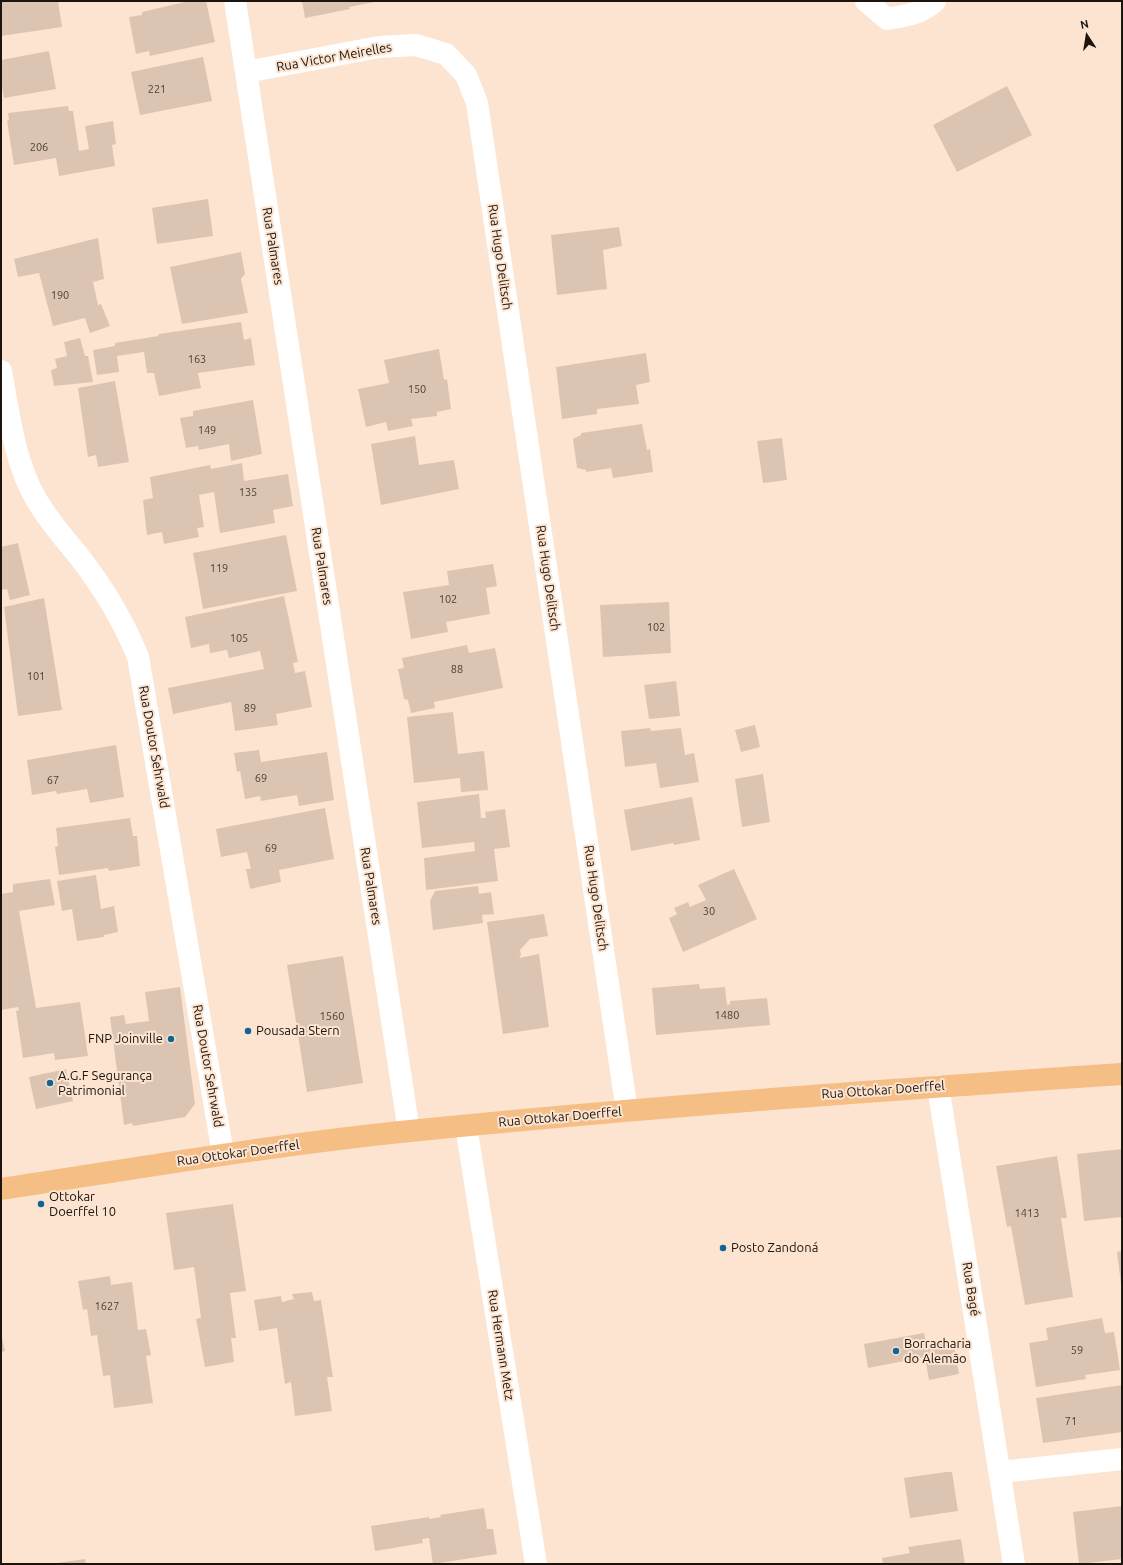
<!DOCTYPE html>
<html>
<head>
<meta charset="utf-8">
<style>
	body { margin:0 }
	#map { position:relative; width:1123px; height:1565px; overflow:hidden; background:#fce4d1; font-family:Ubuntu,sans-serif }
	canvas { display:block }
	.frame { position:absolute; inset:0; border:2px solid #1c140d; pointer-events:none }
	.north { position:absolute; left:1067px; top:16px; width:40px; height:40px; -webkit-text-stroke:3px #fce4d1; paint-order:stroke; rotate:348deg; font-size:11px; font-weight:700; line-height:16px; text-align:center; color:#1c140d }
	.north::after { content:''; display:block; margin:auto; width:14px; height:18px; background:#1c140d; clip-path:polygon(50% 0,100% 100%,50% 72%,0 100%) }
</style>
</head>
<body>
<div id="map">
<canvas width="1123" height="1565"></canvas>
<div class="frame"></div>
<div class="north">N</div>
</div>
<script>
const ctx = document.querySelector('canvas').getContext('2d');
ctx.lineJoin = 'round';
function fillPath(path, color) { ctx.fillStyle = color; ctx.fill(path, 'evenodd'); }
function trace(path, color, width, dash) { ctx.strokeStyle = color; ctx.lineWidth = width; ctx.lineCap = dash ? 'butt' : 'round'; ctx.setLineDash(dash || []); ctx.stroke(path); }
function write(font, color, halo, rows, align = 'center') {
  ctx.font = font + ' Ubuntu,sans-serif'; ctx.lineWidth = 4; ctx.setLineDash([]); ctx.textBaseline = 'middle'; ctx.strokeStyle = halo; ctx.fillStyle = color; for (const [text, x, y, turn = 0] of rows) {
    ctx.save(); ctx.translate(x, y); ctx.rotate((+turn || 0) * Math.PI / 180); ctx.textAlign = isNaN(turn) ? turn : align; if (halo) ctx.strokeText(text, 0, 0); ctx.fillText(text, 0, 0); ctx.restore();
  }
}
const building = new Path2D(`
	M 1,1 L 58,1 L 62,27 L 1,36 Z
	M 189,1 L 206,1 L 215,42 L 150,56 L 149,51 L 136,54 L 129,17 L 142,15 L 142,12 Z
	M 302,1 L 375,1 L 375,2 L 349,7 L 350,9 L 305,18 Z
	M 49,51 L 56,89 L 4,98 L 1,80 L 1,60 Z
	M 203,57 L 212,101 L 140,115 L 131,72 Z
	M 1007,86 L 1032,135 L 957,172 L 933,125 Z
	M 68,106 L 69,111 L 73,111 L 79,151 L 89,149 L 85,126 L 113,121 L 116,144 L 112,145 L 115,166 L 59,176 L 56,158 L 14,165 L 7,121 L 9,120 L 8,113 Z
	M 208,199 L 213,236 L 157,244 L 152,208 Z
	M 619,227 L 622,246 L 603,250 L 607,289 L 557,295 L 551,235 Z
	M 98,238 L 104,279 L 93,282 L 98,305 L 101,304 L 110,326 L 90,333 L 85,318 L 53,326 L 39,273 L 18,277 L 14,259 Z
	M 241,252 L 245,274 L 241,279 L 248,313 L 182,324 L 170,267 Z
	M 241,322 L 244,340 L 251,338 L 255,365 L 198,373 L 201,388 L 159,396 L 154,373 L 147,373 L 144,352 L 117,356 L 119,372 L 97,375 L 93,350 L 115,346 L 115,343 L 158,336 L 159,334 Z
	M 80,338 L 85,356 L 88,356 L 93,382 L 54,386 L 51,370 L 57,368 L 55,359 L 67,356 L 64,342 Z
	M 439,349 L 444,380 L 447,379 L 451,409 L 437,412 L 437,416 L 411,419 L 413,426 L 388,431 L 386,422 L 366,427 L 358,389 L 389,383 L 384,360 Z
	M 646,353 L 650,382 L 636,385 L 639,404 L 597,409 L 597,414 L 562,419 L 556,367 Z
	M 115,381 L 129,462 L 98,467 L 96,455 L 88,457 L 78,388 Z
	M 253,400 L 262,454 L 231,461 L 229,444 L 199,450 L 198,446 L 186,448 L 180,418 L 193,416 L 193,411 Z
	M 642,424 L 647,450 L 650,449 L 653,472 L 613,478 L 611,468 L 586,472 L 586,470 L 577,468 L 573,439 L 581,435 L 581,433 Z
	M 415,436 L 419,465 L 454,460 L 459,489 L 381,505 L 371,444 Z
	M 782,438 L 787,480 L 763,483 L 757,441 Z
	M 242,463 L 244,481 L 288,474 L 293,506 L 273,510 L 275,523 L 220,533 L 214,492 L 199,495 L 204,527 L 197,528 L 199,537 L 164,544 L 162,532 L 147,535 L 143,500 L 153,498 L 150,477 L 210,465 L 211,469 Z
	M 286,535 L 297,591 L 203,609 L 193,553 Z
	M 18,543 L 30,595 L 10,600 L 7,589 L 1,590 L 1,547 Z
	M 493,564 L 497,586 L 486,588 L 490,614 L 446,622 L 448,632 L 411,639 L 403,592 L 449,585 L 447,571 Z
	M 284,596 L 298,662 L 293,663 L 295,673 L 305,671 L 312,707 L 276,714 L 278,725 L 235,731 L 231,702 L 173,714 L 168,688 L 264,669 L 260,651 L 229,658 L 227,650 L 210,653 L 209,644 L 191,648 L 185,617 Z
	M 44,598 L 62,710 L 18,716 L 4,607 Z
	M 669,602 L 671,653 L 603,657 L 600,605 Z
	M 467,645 L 469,653 L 495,648 L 503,688 L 434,702 L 435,708 L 411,713 L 408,700 L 404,699 L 398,669 L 404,668 L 402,658 Z
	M 676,681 L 680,716 L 649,719 L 644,685 Z
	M 453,712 L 458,754 L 484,751 L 488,790 L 461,792 L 460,778 L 414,783 L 407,717 Z
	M 755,725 L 760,747 L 741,752 L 735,730 Z
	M 650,728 L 651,731 L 681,728 L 685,755 L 694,753 L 699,782 L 660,788 L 656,763 L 625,767 L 621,731 Z
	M 116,745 L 124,797 L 90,803 L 87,789 L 57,794 L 56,791 L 32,795 L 27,760 Z
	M 259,750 L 261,762 L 327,752 L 334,800 L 299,806 L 297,795 L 261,801 L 260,796 L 245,799 L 240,771 L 237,772 L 234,753 Z
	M 763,774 L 770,822 L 742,827 L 735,779 Z
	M 479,794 L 481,818 L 486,818 L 485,812 L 505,809 L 510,847 L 494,849 L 498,881 L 426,890 L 424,858 L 475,851 L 474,842 L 422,848 L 417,802 Z
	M 692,797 L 700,840 L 674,845 L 673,843 L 631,851 L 624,810 Z
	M 325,808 L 334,859 L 279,870 L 281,882 L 250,889 L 246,869 L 251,869 L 247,852 L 221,857 L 216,829 Z
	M 130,818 L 133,836 L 137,836 L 140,866 L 109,871 L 108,868 L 59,875 L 55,847 L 58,846 L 56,828 Z
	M 734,869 L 757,919 L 683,952 L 669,918 L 677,914 L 674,908 L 688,902 L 690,907 L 706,900 L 698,885 Z
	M 96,875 L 101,909 L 114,906 L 118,932 L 104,935 L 104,937 L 77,941 L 72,909 L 62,911 L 57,881 Z
	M 50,879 L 55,905 L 19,911 L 36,1008 L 80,1002 L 88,1056 L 55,1060 L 54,1053 L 23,1058 L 16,1011 L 19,1010 L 18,1007 L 1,1010 L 1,894 L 13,892 L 13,884 Z
	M 478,886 L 479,894 L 491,892 L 494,914 L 482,915 L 483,923 L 433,930 L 430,901 L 435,891 Z
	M 544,914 L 548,936 L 530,939 L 520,950 L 521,955 L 519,958 L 539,954 L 549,1027 L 503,1034 L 487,922 Z
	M 343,956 L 363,1083 L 307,1092 L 287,965 Z
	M 699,984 L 700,989 L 725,987 L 727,1005 L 730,1004 L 730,1001 L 767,998 L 770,1025 L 656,1035 L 652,988 Z
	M 180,987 L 195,1104 L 185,1117 L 133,1126 L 132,1123 L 124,1125 L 110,1017 L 124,1015 L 126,1024 L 149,1021 L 145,992 Z
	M 66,1069 L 73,1101 L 36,1109 L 29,1077 Z
	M 1122,1149 L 1122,1217 L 1084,1221 L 1077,1154 Z
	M 1057,1156 L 1067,1218 L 1061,1218 L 1073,1297 L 1025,1305 L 1011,1226 L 1007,1227 L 996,1166 Z
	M 233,1204 L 246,1291 L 230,1293 L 236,1338 L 231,1338 L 234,1362 L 205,1367 L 196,1319 L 201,1318 L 194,1267 L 174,1270 L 166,1213 Z
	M 1122,1251 L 1122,1284 L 1121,1284 L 1117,1252 Z
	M 110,1276 L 111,1285 L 132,1282 L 138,1330 L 146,1329 L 151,1355 L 146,1356 L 153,1403 L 114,1408 L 110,1375 L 103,1376 L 97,1335 L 91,1336 L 87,1309 L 83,1310 L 78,1281 Z
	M 312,1292 L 314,1301 L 321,1300 L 333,1377 L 327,1377 L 332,1411 L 295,1416 L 291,1382 L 285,1384 L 277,1328 L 259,1331 L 254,1300 L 281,1296 L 282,1302 L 294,1299 L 292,1294 Z
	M 1102,1318 L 1105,1333 L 1114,1332 L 1120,1370 L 1085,1375 L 1086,1379 L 1036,1387 L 1029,1343 L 1048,1340 L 1046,1328 Z
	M 1,1333 L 5,1351 L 1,1352 Z
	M 924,1333 L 927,1346 L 953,1341 L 959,1374 L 929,1380 L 925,1357 L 868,1368 L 864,1344 Z
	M 1122,1385 L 1122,1432 L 1043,1443 L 1036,1398 Z
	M 946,1472 L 952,1472 L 958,1511 L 910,1518 L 904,1478 Z
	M 1122,1506 L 1122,1559 L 1079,1564 L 1073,1512 Z
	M 484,1508 L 487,1529 L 493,1529 L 497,1554 L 433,1564 L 429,1538 L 422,1539 L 423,1543 L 375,1551 L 371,1526 L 429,1517 L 429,1519 L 441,1517 L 440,1515 Z
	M 961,1539 L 965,1564 L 883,1564 L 882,1558 L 910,1553 L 908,1547 Z
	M 85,1559 L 86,1564 L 57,1564 L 57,1563 Z`);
const minor = new Path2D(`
	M 235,1 L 409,1131
	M 866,1 L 887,19 C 904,16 922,14 935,1
	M 246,72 L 379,47 L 416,45 L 446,54 L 466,75 L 477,103 L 627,1111
	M 1,371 C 9,414 14,461 36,499 C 48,520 63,537 78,555 C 103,587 123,620 138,657 L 223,1154
	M 938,1086 L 1014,1564
	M 466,1126 L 536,1564
	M 1000,1472 L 1122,1459`);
const major = new Path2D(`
	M 1,1189 C 137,1168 273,1145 410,1131 C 647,1107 885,1090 1122,1074`);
const markers = [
	[248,1031,4,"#126496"],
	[171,1039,4,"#126496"],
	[50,1083,4,"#126496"],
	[41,1204,4,"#126496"],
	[723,1248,4,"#126496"],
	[896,1351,4,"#126496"]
];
const numberNames = [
	["221",157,89],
	["206",39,147],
	["190",60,295],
	["163",197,359],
	["150",417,389],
	["149",207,430],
	["135",248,492],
	["119",219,568],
	["102",448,599],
	["102",656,627],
	["105",239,638],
	["88",457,669],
	["101",36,676],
	["89",250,708],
	["69",261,778],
	["67",53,780],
	["69",271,848],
	["30",709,911],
	["1480",727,1015],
	["1560",332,1016],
	["1413",1027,1213],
	["1627",107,1306],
	["59",1077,1350],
	["71",1071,1421]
];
const streetNames = [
	["Rua Victor Meirelles",334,57,-10],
	["Rua Palmares",273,246,81],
	["Rua Hugo Delitsch",500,257,82],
	["Rua Palmares",322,566,81],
	["Rua Hugo Delitsch",548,578,82],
	["Rua Doutor Sehrwald",154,747,80],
	["Rua Palmares",371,886,81],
	["Rua Hugo Delitsch",596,898,82],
	["Rua Doutor Sehrwald",208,1066,80],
	["Rua Ottokar Doerffel",883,1090,-4],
	["Rua Ottokar Doerffel",560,1117,-5],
	["Rua Ottokar Doerffel",238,1153,-8],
	["Rua Bagé",971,1289,81],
	["Rua Hermann Metz",501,1345,81]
];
const poiNames = [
	["Pousada Stern",256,1031],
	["FNP Joinville",163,1039,"right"],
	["A.G.F Segurança",58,1076],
	["Patrimonial",58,1091],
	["Ottokar",49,1197],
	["Doerffel 10",49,1212],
	["Posto Zandoná",731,1248],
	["Borracharia",904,1344],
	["do Alemão",904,1359]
];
fillPath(building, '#dbc5b2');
trace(minor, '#fff', 22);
trace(major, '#f5be84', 22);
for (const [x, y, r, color] of markers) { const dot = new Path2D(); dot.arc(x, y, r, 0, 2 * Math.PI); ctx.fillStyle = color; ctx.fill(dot); trace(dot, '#fce4d1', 1.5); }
write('11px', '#4c4036', null, numberNames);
write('13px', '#1c140d', '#fce4d1', streetNames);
write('13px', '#1c140d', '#fce4d1', poiNames, 'left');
</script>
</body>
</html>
